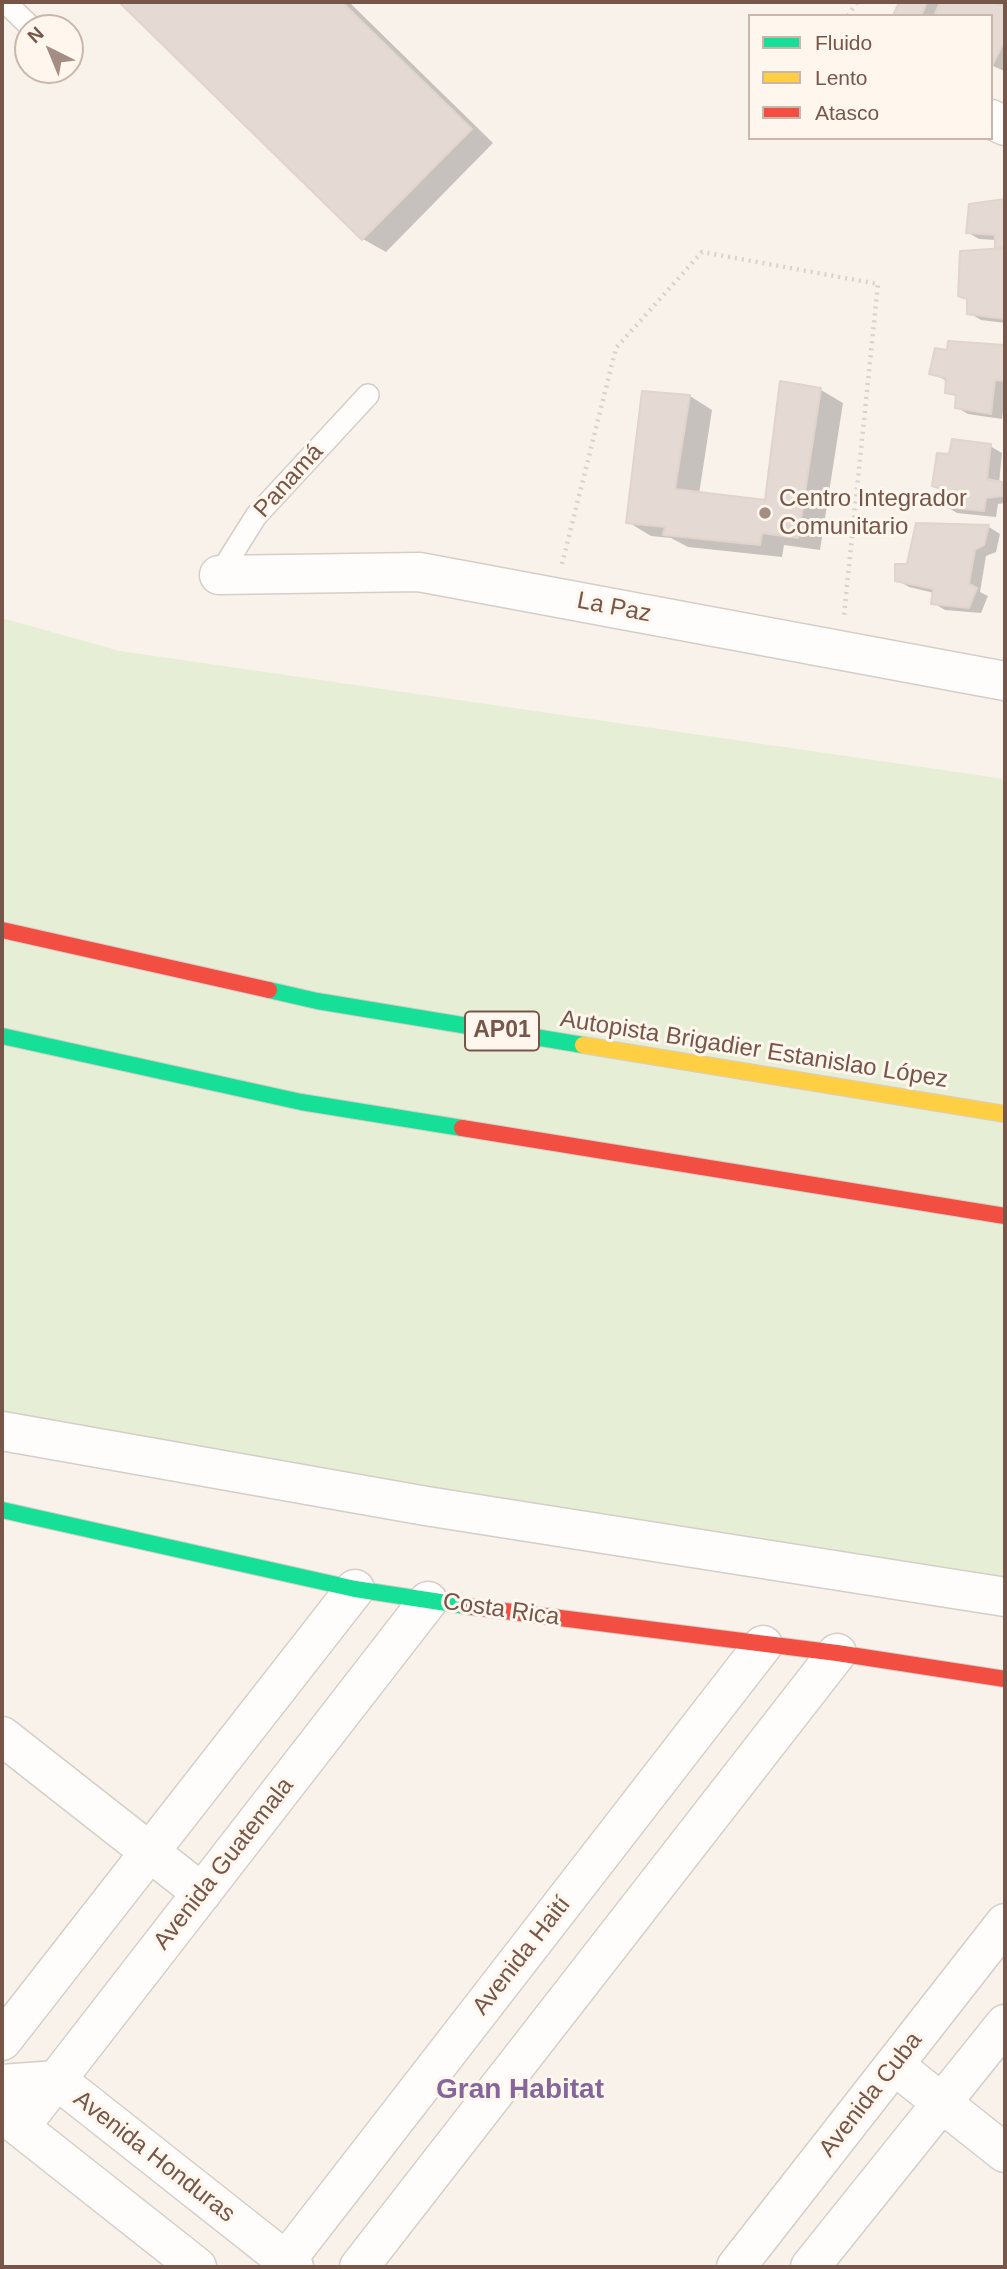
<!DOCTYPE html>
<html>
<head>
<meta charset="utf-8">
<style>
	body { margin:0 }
	#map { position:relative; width:1007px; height:2269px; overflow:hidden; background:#f8f2eb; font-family:Helvetica,sans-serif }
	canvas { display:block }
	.frame { position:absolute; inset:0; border:4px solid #77564a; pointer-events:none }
	.legend { position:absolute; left:748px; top:14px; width:245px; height:126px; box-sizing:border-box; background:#fff6ed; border:2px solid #c9b6ac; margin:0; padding:9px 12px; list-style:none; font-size:21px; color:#77564a }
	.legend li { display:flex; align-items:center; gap:14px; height:35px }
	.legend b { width:35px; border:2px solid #c9b6ac }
	.north { position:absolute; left:14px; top:14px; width:70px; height:70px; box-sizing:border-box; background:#fff6ed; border:2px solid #c9b6ac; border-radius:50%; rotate:317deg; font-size:19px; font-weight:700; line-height:28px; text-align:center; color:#77564a }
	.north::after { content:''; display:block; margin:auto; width:24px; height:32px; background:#a48d82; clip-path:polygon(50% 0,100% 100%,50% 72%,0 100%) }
</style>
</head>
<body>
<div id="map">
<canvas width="1007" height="2269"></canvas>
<div class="frame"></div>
<ul class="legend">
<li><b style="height:9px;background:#16e098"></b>Fluido</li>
<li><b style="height:9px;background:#ffcf43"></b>Lento</li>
<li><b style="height:9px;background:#f24e42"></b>Atasco</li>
</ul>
<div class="north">N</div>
</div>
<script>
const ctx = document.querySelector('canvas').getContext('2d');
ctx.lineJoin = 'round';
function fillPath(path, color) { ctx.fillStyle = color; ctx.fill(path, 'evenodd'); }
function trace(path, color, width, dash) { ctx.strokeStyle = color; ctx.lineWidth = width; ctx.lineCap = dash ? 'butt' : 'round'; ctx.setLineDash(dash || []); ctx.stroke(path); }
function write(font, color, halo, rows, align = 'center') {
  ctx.font = font + ' Helvetica,sans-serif'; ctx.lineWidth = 6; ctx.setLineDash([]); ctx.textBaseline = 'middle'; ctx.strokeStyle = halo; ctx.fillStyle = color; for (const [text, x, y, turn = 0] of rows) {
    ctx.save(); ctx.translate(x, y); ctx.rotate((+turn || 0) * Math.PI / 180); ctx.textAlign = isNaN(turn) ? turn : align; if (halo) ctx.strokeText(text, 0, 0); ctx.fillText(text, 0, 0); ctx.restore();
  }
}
const green = new Path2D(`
	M 2,618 L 120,651 L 1005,779 L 1005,1597 L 2,1431 Z`);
const shadow = new Path2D(`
	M 122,2 L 349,2 L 493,143 L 386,252 L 363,239 Z
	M 900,2 L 984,2 L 1005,8 L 1004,71 L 991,65 L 991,16 L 895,16 Z
	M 1005,201 L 1005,323 L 981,320 L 969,313 L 969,300 L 960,295 L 996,251 L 997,240 L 979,239 L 967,232 L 971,205 Z
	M 1004,347 L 1005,396 L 1002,419 L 968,414 L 956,407 L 957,397 L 947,392 L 947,381 L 931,373 L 948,352 Z
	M 821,390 L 843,403 L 820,550 L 784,545 L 782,557 L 688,547 L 671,538 L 651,536 L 628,522 L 690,396 L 712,410 L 699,494 L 767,502 Z
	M 990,446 L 1002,453 L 999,483 L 1005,486 L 1005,503 L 998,504 L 996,517 L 957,513 L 945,506 L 946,492 L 934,485 L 951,456 Z
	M 918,525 L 989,527 L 1000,534 L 996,552 L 986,556 L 980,592 L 988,596 L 981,613 L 945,610 L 933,603 L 934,593 L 909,587 L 897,580 L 909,566 Z`);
const building = new Path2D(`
	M 119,2 L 342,2 L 472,129 L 362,240 Z
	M 899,2 L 927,2 L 921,16 L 893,16 Z
	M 940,2 L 990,2 L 1005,6 L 1005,40 L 992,66 L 991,16 L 934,16 Z
	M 1005,199 L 1005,248 L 995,249 L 995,235 L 966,233 L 969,204 Z
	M 1005,248 L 1005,319 L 967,314 L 967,299 L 958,296 L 960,251 Z
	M 948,341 L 1005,345 L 1005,381 L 995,380 L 991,414 L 955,408 L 956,395 L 945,393 L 946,378 L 929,374 L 935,348 L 947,350 Z
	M 780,381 L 821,388 L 798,538 L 762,533 L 760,545 L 663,535 L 665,527 L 626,523 L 642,391 L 690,395 L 675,489 L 765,500 Z
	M 952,439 L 991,444 L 987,479 L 1002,482 L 1002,496 L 986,498 L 984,511 L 944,507 L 945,490 L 932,486 L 937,453 L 949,454 Z
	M 916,523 L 989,525 L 984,545 L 975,550 L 969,584 L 977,588 L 969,608 L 931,604 L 933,589 L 895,581 L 895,564 L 907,564 Z`);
const path = new Path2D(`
	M 848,16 L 857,2
	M 562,564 L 616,348 L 702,252 L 878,284 L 844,615`);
const lane = new Path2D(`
	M 5,2 L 32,28
	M 219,575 L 256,516 L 368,395`);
const street = new Path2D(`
	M 991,119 L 1005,126
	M 219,575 L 419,572 L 1005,681
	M 2,1431 L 426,1506 L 1005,1597
	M 2,1736 L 202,1893
	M 2,2041 L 355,1589
	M 894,2065 L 1005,2153
	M 2,2084 L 57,2080 L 294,2267
	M 2,2113 L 197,2267
	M 20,2127 L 428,1601
	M 281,2267 L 763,1645
	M 359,2267 L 837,1653
	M 736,2267 L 1005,1923
	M 810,2267 L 1005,2024`);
const fast = new Path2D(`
	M 269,990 L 317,1001 L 583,1045
	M 2,1036 L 301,1102 L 462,1128
	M 2,1510 L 355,1589 L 473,1607`);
const slow = new Path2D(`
	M 583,1045 L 1005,1114`);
const jam = new Path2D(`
	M 2,930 L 269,990
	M 462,1128 L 1005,1216
	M 473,1607 L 837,1653 L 1005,1679`);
const markers = [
	[765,513,7,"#a48d82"]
];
const shields = [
	[502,1031,74]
];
const shieldNames = [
	["AP01",502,1031]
];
const streetNames = [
	["Panamá",289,481,-48],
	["La Paz",614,608,11],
	["Autopista Brigadier Estanislao López",754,1050,9],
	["Costa Rica",501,1610,8],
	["Avenida Guatemala",224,1864,-52],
	["Avenida Haití",522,1956,-52],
	["Avenida Cuba",871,2095,-52],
	["Avenida Honduras",154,2157,38]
];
const poiNames = [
	["Centro Integrador",779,499],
	["Comunitario",779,527]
];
const quarterNames = [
	["Gran Habitat",520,2090]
];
fillPath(green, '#e6eed6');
fillPath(shadow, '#0003');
fillPath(building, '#e4dad3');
trace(building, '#e1d4cd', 2);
trace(lane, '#d6cdc8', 24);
trace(street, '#d6cdc8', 41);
trace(fast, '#d7cdc8', 18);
trace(slow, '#d7cdc8', 18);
trace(jam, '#d7cdc8', 18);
trace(path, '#dad1ce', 4.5, [2, 5]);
trace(lane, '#fefdfc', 21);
trace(street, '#fefdfc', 38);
trace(fast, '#16e098', 16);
trace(slow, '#ffcf43', 16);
trace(jam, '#f24e42', 16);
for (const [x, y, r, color] of markers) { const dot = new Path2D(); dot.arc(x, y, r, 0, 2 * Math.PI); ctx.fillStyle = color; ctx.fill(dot); trace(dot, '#fff6ed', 2.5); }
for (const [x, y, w] of shields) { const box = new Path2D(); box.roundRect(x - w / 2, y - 19.5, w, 39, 5); ctx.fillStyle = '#fff6ed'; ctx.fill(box); trace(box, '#77564a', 2); }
write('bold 23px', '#77564a', null, shieldNames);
write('24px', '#77564a', '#fff6ed', streetNames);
write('24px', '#77564a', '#fff6ed', poiNames, 'left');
write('bold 28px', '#84669a', '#fff6ed', quarterNames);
</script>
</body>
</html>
